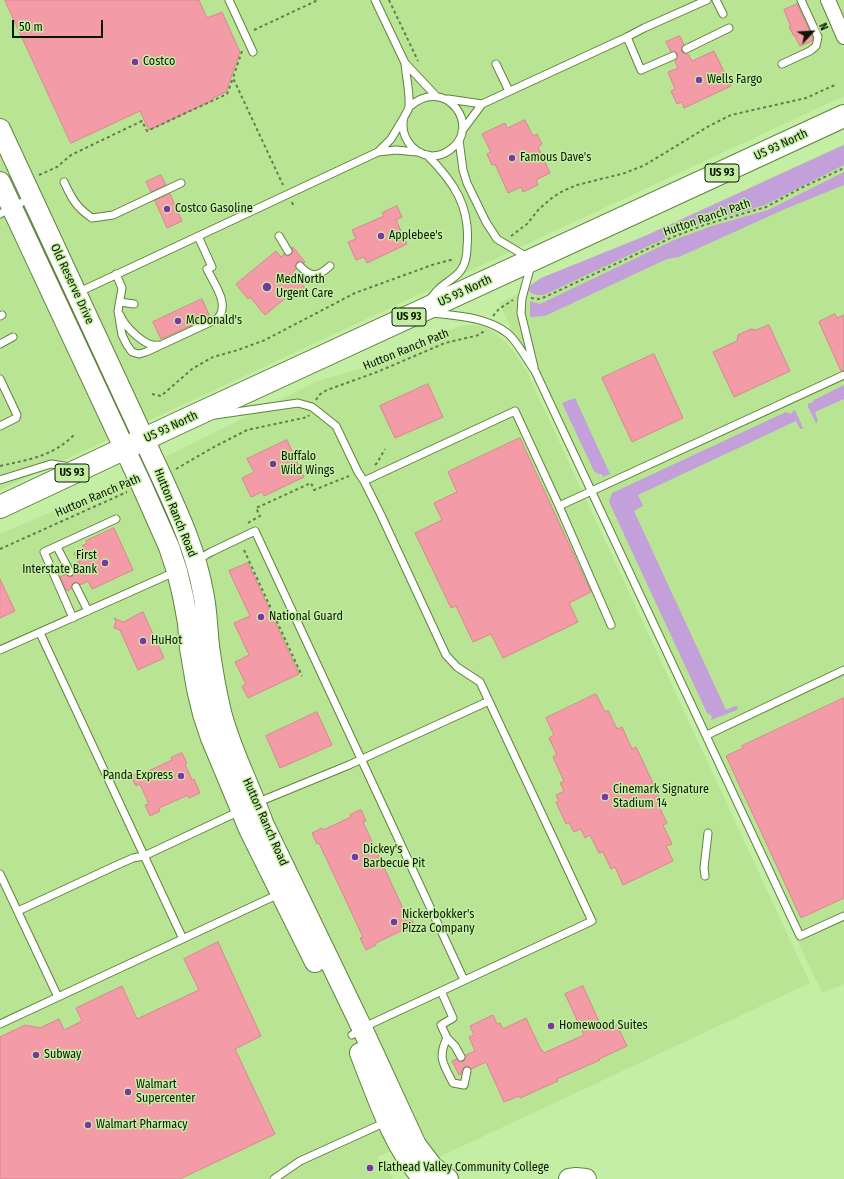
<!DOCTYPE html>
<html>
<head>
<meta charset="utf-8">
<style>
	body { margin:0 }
	#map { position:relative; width:844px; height:1179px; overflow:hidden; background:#c5eea5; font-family:"Fira Sans Condensed",sans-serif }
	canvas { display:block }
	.north { position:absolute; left:792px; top:12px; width:40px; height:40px; -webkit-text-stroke:3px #c5eea5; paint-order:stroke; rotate:65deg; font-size:11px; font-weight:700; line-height:16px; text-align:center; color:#0a1800 }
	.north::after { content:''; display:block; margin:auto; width:14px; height:18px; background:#0a1800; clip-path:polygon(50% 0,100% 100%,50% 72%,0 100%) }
	.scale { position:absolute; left:12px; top:20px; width:91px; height:18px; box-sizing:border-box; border:2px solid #0a1800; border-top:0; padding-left:5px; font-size:12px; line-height:14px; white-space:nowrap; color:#0a1800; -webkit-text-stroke:3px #c5eea5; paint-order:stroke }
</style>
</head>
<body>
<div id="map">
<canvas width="844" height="1179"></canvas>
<div class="north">N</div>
<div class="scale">50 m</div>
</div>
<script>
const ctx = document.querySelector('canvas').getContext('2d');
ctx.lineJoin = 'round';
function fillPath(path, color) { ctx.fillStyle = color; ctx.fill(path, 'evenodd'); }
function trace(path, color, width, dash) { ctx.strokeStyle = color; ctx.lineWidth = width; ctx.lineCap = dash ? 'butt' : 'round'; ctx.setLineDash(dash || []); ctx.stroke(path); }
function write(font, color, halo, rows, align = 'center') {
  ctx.font = font + ' "Fira Sans Condensed",sans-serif'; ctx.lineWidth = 3; ctx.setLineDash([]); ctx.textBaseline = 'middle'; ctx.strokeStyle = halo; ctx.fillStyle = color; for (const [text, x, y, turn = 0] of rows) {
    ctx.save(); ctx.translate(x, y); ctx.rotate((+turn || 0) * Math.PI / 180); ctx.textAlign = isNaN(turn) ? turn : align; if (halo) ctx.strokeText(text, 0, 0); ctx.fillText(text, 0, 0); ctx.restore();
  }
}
const built = new Path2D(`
	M 0,0 L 844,0 L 844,96 L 0,490 Z
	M 844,144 L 844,984 L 822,993 L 499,303 Z
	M 471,325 L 482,326 L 491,330 L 506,342 L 516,355 L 526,370 L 810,983 L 437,1158 L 388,1152 L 377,1157 L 393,1179 L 0,1179 L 0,534 L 105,489 L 185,447 L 320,380 L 363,368 L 402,349 L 460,326 Z`);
const green = new Path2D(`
	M 844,145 L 844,165 L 765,205 L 704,223 L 672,235 L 544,295 L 538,295 L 531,293 L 530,291 L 528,291 L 531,285 L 541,278 L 645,236 Z
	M 844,172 L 844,185 L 785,209 L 679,257 L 667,259 L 545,316 L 530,317 L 530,301 L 540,304 L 674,240 L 712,226 L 768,210 Z
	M 844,385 L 844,399 L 815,412 L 818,421 L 816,423 L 808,407 L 808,403 L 812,403 L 814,400 Z
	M 575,398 L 610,474 L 603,477 L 602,474 L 598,474 L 594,471 L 562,403 Z
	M 794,410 L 796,412 L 803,428 L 802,429 L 800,429 L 796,421 L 638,495 L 643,506 L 634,511 L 726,710 L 735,706 L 738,707 L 737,710 L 711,720 L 712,716 L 707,713 L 609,502 L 612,493 L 786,412 L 791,414 Z`);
const building = new Path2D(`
	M 5,0 L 199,0 L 207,18 L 222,12 L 240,52 L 226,92 L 213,98 L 213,100 L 149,130 L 140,111 L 71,143 Z
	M 797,4 L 813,38 L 812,41 L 800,46 L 795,36 L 794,36 L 789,27 L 791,27 L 784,10 Z
	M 680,36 L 684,45 L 682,47 L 681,51 L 684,53 L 688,54 L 692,61 L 714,51 L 731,86 L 684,108 L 682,102 L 677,104 L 671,91 L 675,89 L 668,72 L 678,68 L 675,61 L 678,56 L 676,52 L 671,52 L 666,42 Z
	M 525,120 L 533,136 L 537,134 L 542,144 L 538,147 L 550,173 L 536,180 L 538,185 L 523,192 L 521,187 L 508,193 L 495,164 L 492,165 L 487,154 L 491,152 L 482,134 L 505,123 L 507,128 Z
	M 161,175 L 166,185 L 151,192 L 146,182 Z
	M 170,194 L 182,221 L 167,228 L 155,201 Z
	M 397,206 L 402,217 L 396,220 L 407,244 L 367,263 L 364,257 L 356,260 L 348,242 L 356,239 L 352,230 L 384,216 L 382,213 Z
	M 293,247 L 305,262 L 304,263 L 299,261 L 297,262 L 295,265 L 296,269 L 293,272 L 305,288 L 291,300 L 288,296 L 265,315 L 250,297 L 248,299 L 236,284 L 276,251 L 281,257 L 284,254 L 288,256 L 293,253 L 292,248 Z
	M 202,299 L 210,317 L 161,339 L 153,322 Z
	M 835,314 L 837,318 L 844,315 L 844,370 L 841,371 L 819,322 Z
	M 769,325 L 790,371 L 734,397 L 713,352 L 737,341 L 738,335 L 751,329 L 756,330 Z
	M 654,354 L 683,418 L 632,442 L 602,378 Z
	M 428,384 L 443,417 L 395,438 L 380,406 Z
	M 520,438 L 591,592 L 569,603 L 578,622 L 503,658 L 491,634 L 473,642 L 456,606 L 451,608 L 415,533 L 442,520 L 434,503 L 457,492 L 448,472 Z
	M 287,440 L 304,477 L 264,496 L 262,492 L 251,497 L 242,478 L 254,472 L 247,459 Z
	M 114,528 L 133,570 L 92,589 L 88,581 L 80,585 L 78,583 L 74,582 L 72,585 L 71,589 L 67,591 L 60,577 L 66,574 L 68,576 L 72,577 L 74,574 L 75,570 L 81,567 L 74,553 L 84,548 L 82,546 L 87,543 L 86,541 Z
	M 248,563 L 299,674 L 248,698 L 242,686 L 246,684 L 235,662 L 249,655 L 234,623 L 250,616 L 229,571 Z
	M 0,579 L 15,611 L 0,618 Z
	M 143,612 L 164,658 L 138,670 L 120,630 L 114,628 L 116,621 L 114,618 L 123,622 Z
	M 596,694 L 605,712 L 608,710 L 617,729 L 622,727 L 632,749 L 636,747 L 661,800 L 657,802 L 667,823 L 663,825 L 672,844 L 666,846 L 673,861 L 623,885 L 615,867 L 611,869 L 603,852 L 599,853 L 590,835 L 585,838 L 581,829 L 574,832 L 569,823 L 566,824 L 556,802 L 559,801 L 556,795 L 564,791 L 560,783 L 564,781 L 553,757 L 557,755 L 549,738 L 554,735 L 546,718 Z
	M 844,698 L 844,898 L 801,918 L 726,756 L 743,748 L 742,746 Z
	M 317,712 L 332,745 L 280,768 L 266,736 Z
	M 182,753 L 187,763 L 185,764 L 192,780 L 194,779 L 200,793 L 189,798 L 188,795 L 159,808 L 160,811 L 150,816 L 145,805 L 149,804 L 140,784 L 136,786 L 131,776 L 141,772 L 142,774 L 172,760 L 171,758 Z
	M 361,810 L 366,821 L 363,822 L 407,917 L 410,916 L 415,927 L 406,931 L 405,929 L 376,943 L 376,945 L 366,950 L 360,938 L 363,937 L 319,843 L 317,844 L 312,833 L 322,828 L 323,830 L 351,817 L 350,815 Z
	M 218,942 L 261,1036 L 235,1049 L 275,1134 L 180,1179 L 0,1179 L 0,1037 L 25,1025 L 40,1028 L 59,1019 L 64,1030 L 82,1021 L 76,1008 L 122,986 L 137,1019 L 199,990 L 184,959 Z
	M 583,986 L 602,1028 L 612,1024 L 613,1027 L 617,1025 L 627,1046 L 599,1059 L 600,1060 L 557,1079 L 558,1081 L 520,1098 L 519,1096 L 504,1102 L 486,1062 L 471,1069 L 468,1066 L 465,1066 L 463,1068 L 461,1074 L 459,1075 L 452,1061 L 457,1059 L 459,1061 L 463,1062 L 465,1059 L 466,1055 L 475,1051 L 469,1037 L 474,1035 L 470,1026 L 493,1015 L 497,1024 L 500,1023 L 503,1029 L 526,1018 L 541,1050 L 542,1050 L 544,1053 L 584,1035 L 565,994 Z`);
const path = new Path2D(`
	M 389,0 L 418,61
	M 254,30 L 318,0
	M 242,51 L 233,78 L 283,185
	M 39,175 L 57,167 L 71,155 L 142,121 L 147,131 L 227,94 L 233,78
	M 292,202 L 294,207
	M 511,236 L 527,224 L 539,209 L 553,197 L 563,191 L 577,185 L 625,173 L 645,165 L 709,126 L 731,115 L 806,98 L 837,84
	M 531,298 L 539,299 L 545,297 L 673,237 L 704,225 L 766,207 L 803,187 L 844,168
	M 493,316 L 499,309 L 513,300
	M 152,394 L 161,396 L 192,369 L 213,357 L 238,350 L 265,340 L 355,293 L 432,265 L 454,259
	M 316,400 L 319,395 L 327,390 L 377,372 L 445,343 L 479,335 L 484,331
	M 375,465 L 377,463 L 385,449
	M 0,466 C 30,459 52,457 75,434
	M 176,469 L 214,447 L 247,430 L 308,417 L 309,415
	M 248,523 L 260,516 L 256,508 L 311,483 L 314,490 L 349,476
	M 0,549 L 127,492
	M 244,550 L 302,676`);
const lane = new Path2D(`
	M 229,0 L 253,52
	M 375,0 L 405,63 L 436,96
	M 716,0 L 723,14
	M 627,37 L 641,70 L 673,56
	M 686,49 L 729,28
	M 405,63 C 406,77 410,92 409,106 C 409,110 406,113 404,117 C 402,125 403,133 407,140 C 412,149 421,155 432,156 C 439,156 445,154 451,149 C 482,127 446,74 409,107
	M 496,64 L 509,91
	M 782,64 L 810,51 L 816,46 L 818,37 L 801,0
	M 448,99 L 482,104
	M 462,131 L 482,104 L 627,37 L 644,28 L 707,0
	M 459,140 L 463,170 L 467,183 L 486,222 L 497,239 L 527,257
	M 378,152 L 391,139 L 403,119
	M 427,155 C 454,182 471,207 467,247 C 467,254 466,263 461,270 C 455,279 445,282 438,290 C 435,292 433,296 430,299
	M 64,182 C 72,199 76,207 92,218 L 113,215 L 181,183
	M 0,214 L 30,198
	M 279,236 L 288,251
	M 531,265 L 522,298 L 521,313 L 534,367
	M 300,266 C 311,278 318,277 330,266
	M 116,274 L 122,288 L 118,311 L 122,335 L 127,345 L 132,352 L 139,354 L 146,352 L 217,319 C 231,305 214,284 207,269 L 212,267 L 198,236
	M 77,293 L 378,152 L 396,150 L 417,152
	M 120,302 L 134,304
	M 432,313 C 458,316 486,317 507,333 C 515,338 529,363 535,371 L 800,936 L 844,916
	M 120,315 C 125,327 146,348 158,345
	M 0,316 L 2,315
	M 0,344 L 13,337
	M 0,379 L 17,415 L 16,418 L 0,426
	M 215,415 L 298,403 L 312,407 L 336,426 L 358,472 L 364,481 L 381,515 L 446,655 L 457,667 L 480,682 L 592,921 L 362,1028 L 352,1035
	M 0,480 L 51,464 L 71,467
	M 364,481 L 515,411 L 559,506 L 611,625
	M 559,506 L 844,375
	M 57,547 L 70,572
	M 197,560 L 211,552 L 255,531 L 464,980
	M 76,587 L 88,611
	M 73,618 L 44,552 L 116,519
	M 40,633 L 183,939
	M 0,650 L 177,571
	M 707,735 L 844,670
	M 256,803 L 349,765 L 489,701
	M 0,874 L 58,997 L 0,1024
	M 705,876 L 704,868 L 708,833
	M 18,911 L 115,866 L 133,858 L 144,856 L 240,811
	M 441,991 L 453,1018 L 441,1025 L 447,1038 C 437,1058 444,1065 453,1083 L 464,1085 L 467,1071
	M 58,997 L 279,894
	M 447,1038 L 455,1046 L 461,1057
	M 274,1179 L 300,1161 L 386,1122`);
const street = new Path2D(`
	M 828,0 L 844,37`);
const secondary = new Path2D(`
	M 0,129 L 162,478 C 179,515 196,552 203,592 C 207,610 207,628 209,646 C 212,668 216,691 221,712 C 231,751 250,786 263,823 L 362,1028 L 416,1145 L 432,1166 L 448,1179
	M 0,182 L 142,486 L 169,547 L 177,571 L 183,596 L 188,623 L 190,648 L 197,689 L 203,714 L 211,738 L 249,829 L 315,962
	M 360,1053 C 375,1091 395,1152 424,1179
	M 569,1179 L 576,1178 L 586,1179`);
const primary = new Path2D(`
	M 0,507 L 185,420 L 844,116`);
const markers = [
	[135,62,4,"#7f34a6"],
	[699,80,4,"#7f34a6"],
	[512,158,4,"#7f34a6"],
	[167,209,4,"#7f34a6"],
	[381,236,4,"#7f34a6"],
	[267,287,5,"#7f34a6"],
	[178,321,4,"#7f34a6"],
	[273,464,4,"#7f34a6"],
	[105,563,4,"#7f34a6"],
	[261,617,4,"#7f34a6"],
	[143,641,4,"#7f34a6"],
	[181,776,4,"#7f34a6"],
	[605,797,4,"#7f34a6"],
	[355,857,4,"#7f34a6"],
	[394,922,4,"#7f34a6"],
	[551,1026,4,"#7f34a6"],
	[36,1055,4,"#7f34a6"],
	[128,1092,4,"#7f34a6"],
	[88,1125,4,"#7f34a6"],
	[370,1168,4,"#7f34a6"]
];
const shields = [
	[722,173,34],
	[409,317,34],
	[72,473,34]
];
const shieldNames = [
	["US 93",722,173],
	["US 93",409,317],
	["US 93",72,473]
];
const poiNames = [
	["Costco",143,62],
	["Wells Fargo",707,80],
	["Famous Dave's",520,158],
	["Costco Gasoline",175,209],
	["Applebee's",389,236],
	["MedNorth",276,280],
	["Urgent Care",276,294],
	["McDonald's",186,321],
	["Buffalo",281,457],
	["Wild Wings",281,471],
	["First",97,556,"right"],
	["Interstate Bank",97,570,"right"],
	["National Guard",269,617],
	["HuHot",151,641],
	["Panda Express",173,776,"right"],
	["Cinemark Signature",613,790],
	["Stadium 14",613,804],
	["Dickey's",363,850],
	["Barbecue Pit",363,864],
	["Nickerbokker's",402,915],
	["Pizza Company",402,929],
	["Homewood Suites",559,1026],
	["Subway",44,1055],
	["Walmart",136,1085],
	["Supercenter",136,1099],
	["Walmart Pharmacy",96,1125],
	["Flathead Valley Community College",378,1168]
];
const streetNames = [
	["US 93 North",781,145,-25],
	["Hutton Ranch Path",707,218,-19],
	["Old Reserve Drive",72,284,65],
	["US 93 North",465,291,-25],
	["Hutton Ranch Path",406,350,-22],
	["US 93 North",171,427,-25],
	["Hutton Ranch Path",98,496,-23],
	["Hutton Ranch Road",175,513,68],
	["Hutton Ranch Road",265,822,66]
];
fillPath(built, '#b8e494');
fillPath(green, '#c3a0d9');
fillPath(building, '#f39ba6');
trace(building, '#db8690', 1);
trace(lane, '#5f833e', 9);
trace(street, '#5f833e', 16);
trace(secondary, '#5f833e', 22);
trace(primary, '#5f833e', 24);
trace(path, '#627c4d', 2, [3, 3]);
trace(lane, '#fff', 7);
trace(street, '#fff', 14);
trace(secondary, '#fff', 20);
trace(primary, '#fff', 22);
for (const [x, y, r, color] of markers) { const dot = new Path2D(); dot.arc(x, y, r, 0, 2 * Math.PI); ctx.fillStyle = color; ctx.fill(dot); trace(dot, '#c5eea5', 1.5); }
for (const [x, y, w] of shields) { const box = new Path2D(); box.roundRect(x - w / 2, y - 9, w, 18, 3); ctx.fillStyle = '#c5eea5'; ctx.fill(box); trace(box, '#0a1800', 1); }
write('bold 11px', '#0a1800', null, shieldNames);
write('12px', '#0a1800', '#c5eea5', poiNames, 'left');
write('12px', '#0a1800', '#c5eea5', streetNames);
</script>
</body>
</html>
